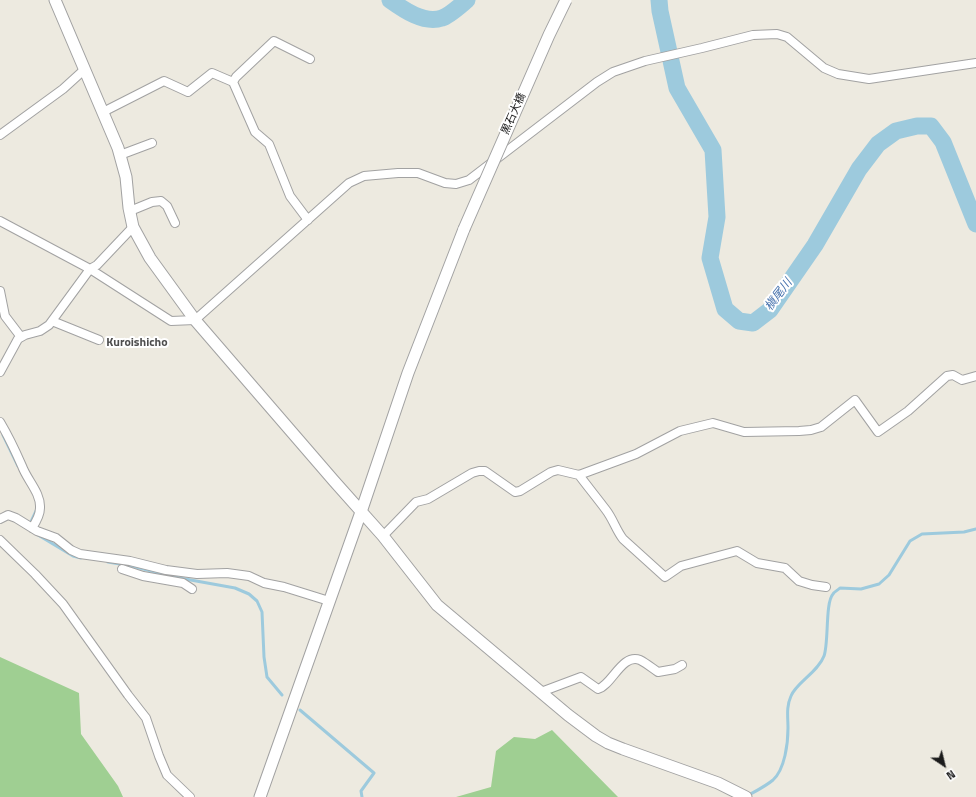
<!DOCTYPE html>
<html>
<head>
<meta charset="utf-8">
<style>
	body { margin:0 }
	#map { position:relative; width:976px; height:797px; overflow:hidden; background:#edeae0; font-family:"Titillium Web",sans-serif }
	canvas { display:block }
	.north { position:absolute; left:924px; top:745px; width:40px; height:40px; -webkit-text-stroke:3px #fff; paint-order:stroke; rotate:145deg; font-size:11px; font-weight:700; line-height:16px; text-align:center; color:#1b1b1b }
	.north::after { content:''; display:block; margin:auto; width:14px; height:18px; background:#1b1b1b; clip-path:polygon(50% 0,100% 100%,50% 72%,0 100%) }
</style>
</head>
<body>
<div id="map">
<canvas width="976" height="797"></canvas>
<div class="north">N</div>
</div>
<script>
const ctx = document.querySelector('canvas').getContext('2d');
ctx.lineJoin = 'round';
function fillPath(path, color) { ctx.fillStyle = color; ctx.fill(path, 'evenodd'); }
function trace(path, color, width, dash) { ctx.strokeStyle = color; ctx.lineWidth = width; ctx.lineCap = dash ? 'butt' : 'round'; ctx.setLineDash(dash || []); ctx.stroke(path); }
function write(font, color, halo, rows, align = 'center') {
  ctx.font = font + ' "Titillium Web","Noto Sans JP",sans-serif'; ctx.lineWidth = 4; ctx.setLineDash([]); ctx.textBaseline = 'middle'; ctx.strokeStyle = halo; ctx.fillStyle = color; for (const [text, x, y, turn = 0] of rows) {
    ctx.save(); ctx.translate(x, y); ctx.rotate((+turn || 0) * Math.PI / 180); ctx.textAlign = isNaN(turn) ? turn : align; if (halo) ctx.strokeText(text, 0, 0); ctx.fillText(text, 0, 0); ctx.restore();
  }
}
const forest = new Path2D(`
	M 0,657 L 79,693 L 81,734 L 118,786 L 123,797 L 0,797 Z
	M 552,730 L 618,797 L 456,797 L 491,787 L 496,751 L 514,737 L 535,739 Z`);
const stream = new Path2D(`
	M 3,435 L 18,466
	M 29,526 L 37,509
	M 38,535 L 73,556 L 81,558
	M 108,562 L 132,566 L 174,577 L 235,588 L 249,594 L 257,601 L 262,612 L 264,657 L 267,677 L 282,695
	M 300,710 L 374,773 L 361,791 L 362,797
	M 747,796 C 756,791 766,786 773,780 C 785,769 788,743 788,728 C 788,717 786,707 791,696 C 796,683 818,672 824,656 C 829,642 825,603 833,594 C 834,592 838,590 840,588 L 861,589 L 879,584 L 889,575 L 910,541 L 922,534 L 964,532 L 976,529`);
const river = new Path2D(`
	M 390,0 C 404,10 424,24 442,18 C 449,16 461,5 467,0
	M 659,0 L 660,11 L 677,88 L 713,150 L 717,217 L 710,258 L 725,309 L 739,321 L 753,323 L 770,310 L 815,245 L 859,169 L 878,144 L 896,131 L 917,126 L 931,126 L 943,142 L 976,224`);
const minor = new Path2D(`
	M 103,112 L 164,81 L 188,92 L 212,73 L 233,82
	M 0,135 L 63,89 L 85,69
	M 120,155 L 152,143
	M 130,211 L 152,202 L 161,201 L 167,206 L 175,223
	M 308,220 L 290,196 L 269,144 L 255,132 L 233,82 L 236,77 L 274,41 L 310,59
	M 0,221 L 90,269 L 171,321 L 195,320 L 349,183 L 364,176 L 398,173 L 418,173 L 445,183 L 456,184 L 469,180 L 597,82 L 613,72 L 645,61 L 702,48 L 753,35 L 777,34 L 787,37 L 824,68 L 838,74 L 869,79 L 976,63
	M 0,291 L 5,316 L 21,337
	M 52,321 L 99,340
	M 0,372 L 18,339 L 25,335 L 40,331 L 49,325 L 90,269 L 97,265 L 133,227
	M 0,422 C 9,437 15,450 22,466 C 27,480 41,493 40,508 C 40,515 36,522 32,528
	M 579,475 C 588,487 597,498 606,510 C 613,519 616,530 623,539 L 665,577 L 681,566 L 737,551 L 757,563 L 785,568 L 799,581 L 812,585 L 826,587
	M 0,519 L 8,515 L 16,518 L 37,531 L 56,538 L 71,550 L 80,554 L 130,561 L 166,570 L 197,574 L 227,573 L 249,576 L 264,583 L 284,587 L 329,601
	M 383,536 L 416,502 L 428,499 L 472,473 L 479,471 L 485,471 L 515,492 L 520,491 L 551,472 L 558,470 L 579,475 L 636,454 L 680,431 L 713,423 L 744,432 L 799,431 L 811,430 L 821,427 L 855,400 L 878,432 L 908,411 L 947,376 L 953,375 L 962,380 L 976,376
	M 0,540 L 35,574 L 63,604 L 128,695 L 146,718 L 159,756 L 167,775 L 190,797
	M 122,569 L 143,576 L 183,583 L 192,589
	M 541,692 L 581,677 L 598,689 C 612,685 622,653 640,660 C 646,663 652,668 658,672 L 675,669 L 682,665`);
const tertiary = new Path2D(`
	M 55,0 L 118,148 L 126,177 L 129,208 L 133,227 L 150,258 L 195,320 L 334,481 L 383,536 L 437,605 L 568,715 L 596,736 L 608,743 L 623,749 L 718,783 L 746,797
	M 260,797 L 361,512 L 408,373 L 464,229`);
const tertiaryBridge = new Path2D(`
	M 464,229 L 549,35 L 566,0`);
const streetNames = [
	["黒石大橋",514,114,-66]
];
const waterNames = [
	["槇尾川",779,295,-53]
];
const neighbourhoodNames = [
	["Kuroishicho",137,343]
];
fillPath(forest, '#9fcf92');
trace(stream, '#9dcadd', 3);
trace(river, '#9dcadd', 17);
trace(minor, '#a2a2a2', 10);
trace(tertiary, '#a2a2a2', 13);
trace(minor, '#fff', 8);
trace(tertiary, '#fff', 11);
trace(tertiaryBridge, '#a2a2a2', 13, []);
trace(tertiaryBridge, '#fff', 11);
write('11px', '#1b1b1b', '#fff', streetNames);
write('italic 12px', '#4571ad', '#fff', waterNames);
write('bold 12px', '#4e4e4e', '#fff', neighbourhoodNames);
</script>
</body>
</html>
